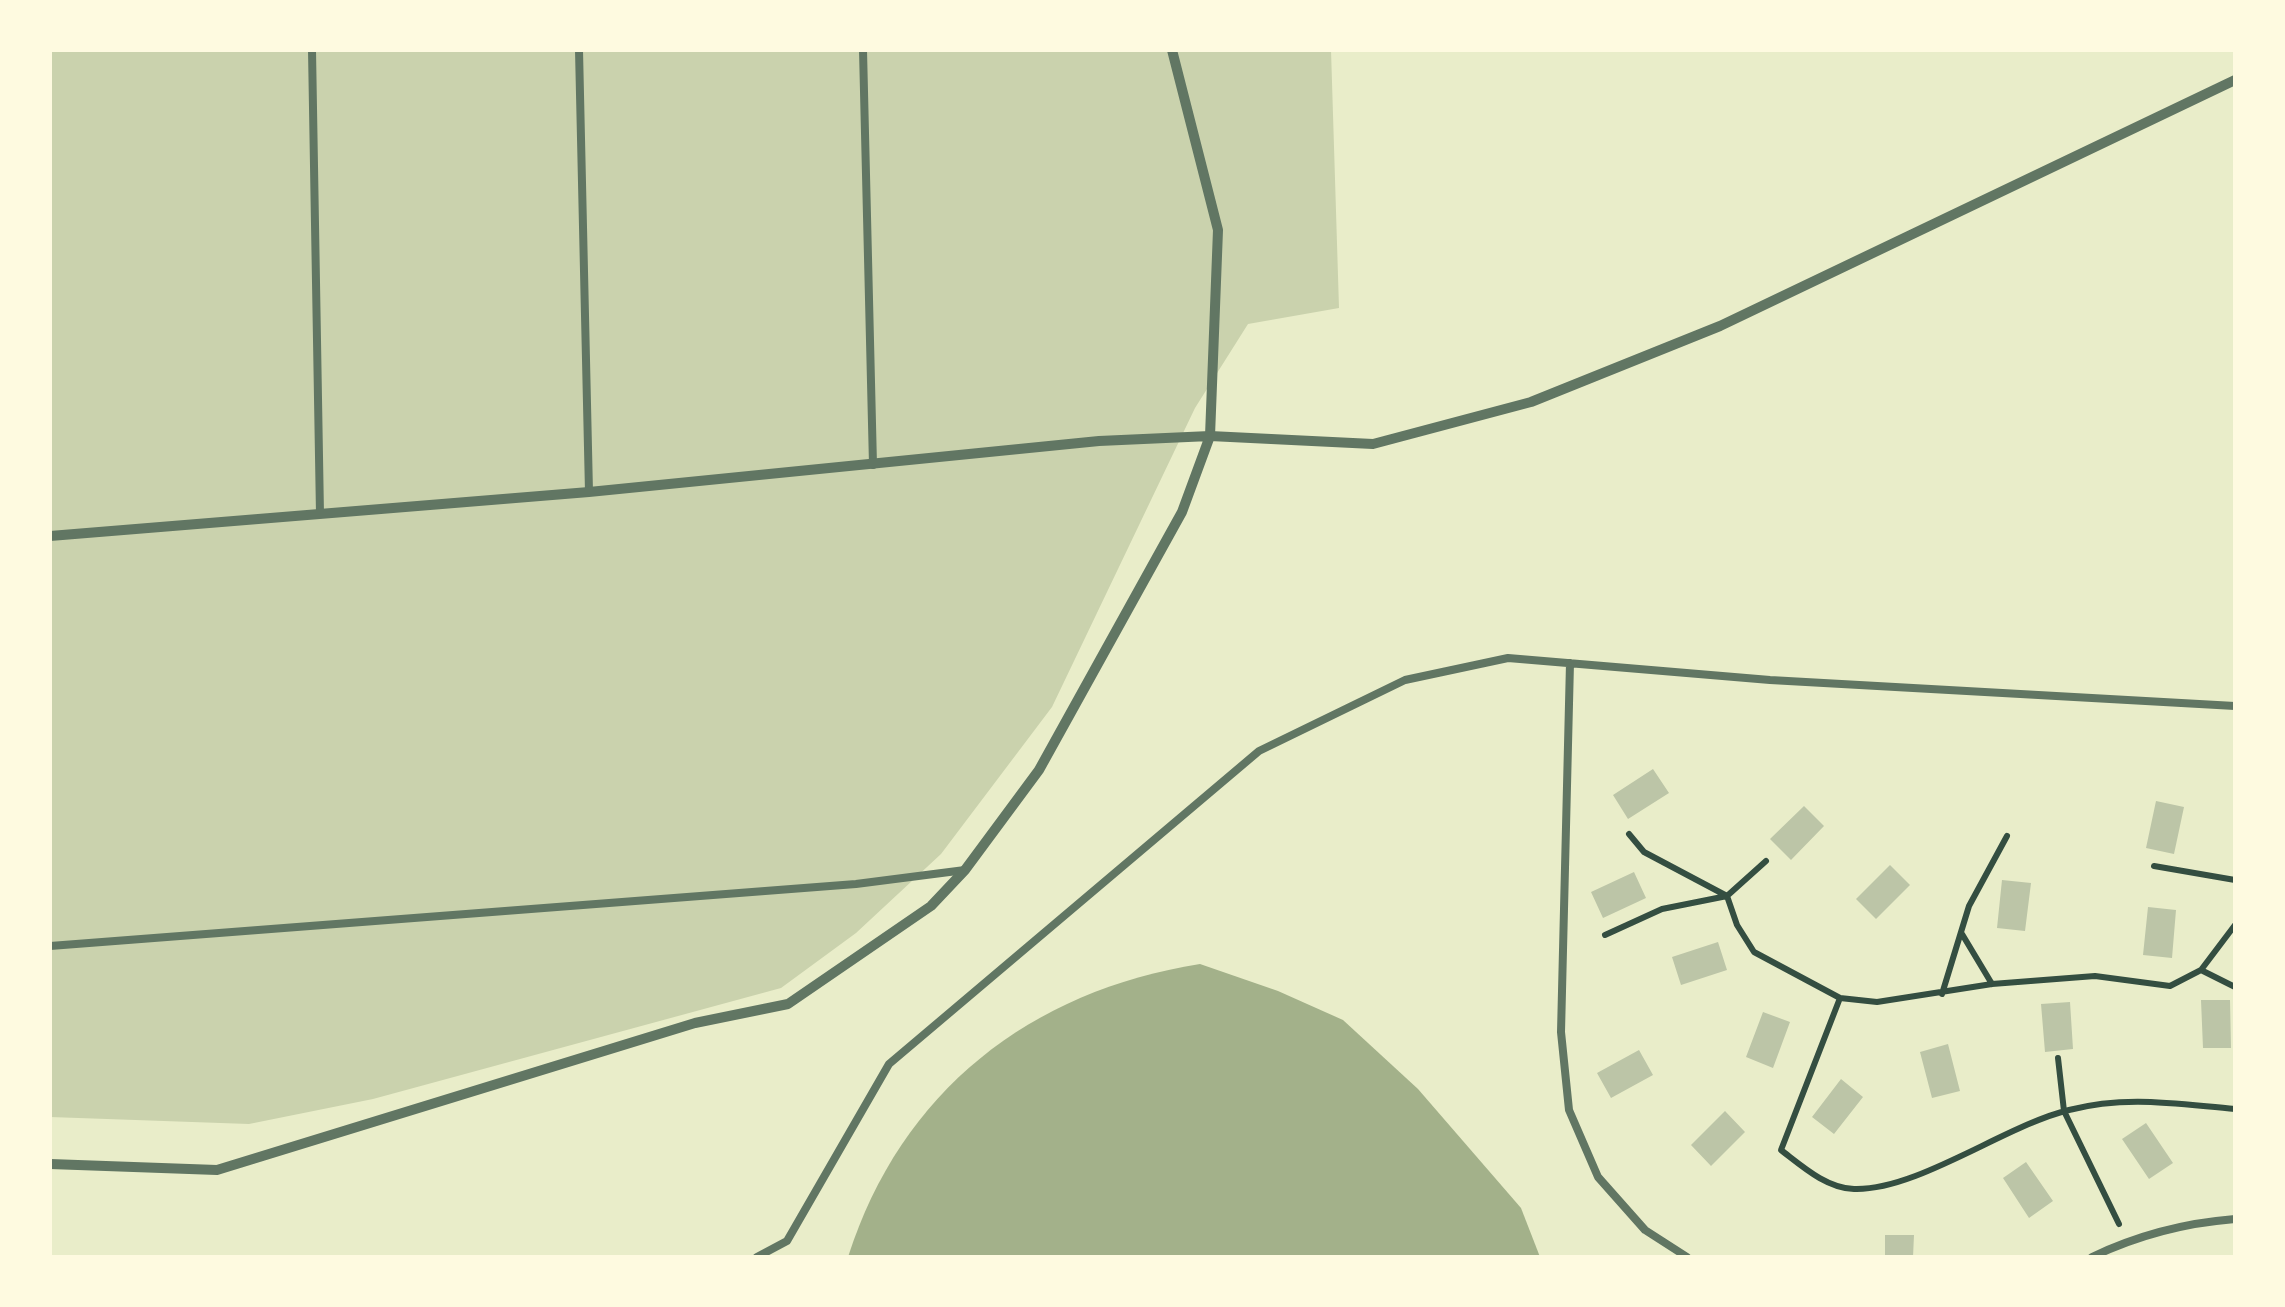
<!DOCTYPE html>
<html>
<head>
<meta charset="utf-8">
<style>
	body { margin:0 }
	#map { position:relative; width:2285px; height:1307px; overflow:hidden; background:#e9edc9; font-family:Mulish,sans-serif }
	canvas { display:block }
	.frame { position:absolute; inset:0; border:52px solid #fefae0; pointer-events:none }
</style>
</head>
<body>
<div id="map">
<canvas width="2285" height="1307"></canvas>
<div class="frame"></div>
</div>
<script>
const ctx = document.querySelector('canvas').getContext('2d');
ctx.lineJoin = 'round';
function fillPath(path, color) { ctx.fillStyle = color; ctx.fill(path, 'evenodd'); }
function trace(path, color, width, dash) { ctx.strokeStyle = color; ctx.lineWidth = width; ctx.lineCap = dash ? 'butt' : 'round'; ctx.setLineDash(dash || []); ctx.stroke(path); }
const green = new Path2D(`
	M 50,50 L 1331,50 L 1339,308 L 1248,324 L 1195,408 L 1052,707 L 941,854 L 856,933 L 781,988 L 373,1099 L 249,1124 L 50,1117 Z`);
const water = new Path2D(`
	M 1200,964 L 1278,991 L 1343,1020 L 1418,1089 L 1521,1208 L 1540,1257 L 848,1257 C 901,1091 1030,991 1200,964 Z`);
const building = new Path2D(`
	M 1653,769 L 1669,793 L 1628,819 L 1613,795 Z
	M 2156,801 L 2184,807 L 2174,854 L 2146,848 Z
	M 1804,806 L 1824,826 L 1791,860 L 1770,839 Z
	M 1890,865 L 1910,885 L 1876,919 L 1856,899 Z
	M 1634,872 L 1646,898 L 1603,918 L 1591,892 Z
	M 2002,880 L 2031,883 L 2025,931 L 1997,928 Z
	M 2148,907 L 2176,910 L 2172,958 L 2143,955 Z
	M 1718,942 L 1727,970 L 1681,985 L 1672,957 Z
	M 2201,1000 L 2230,1000 L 2231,1048 L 2203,1048 Z
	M 2070,1002 L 2073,1049 L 2045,1052 L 2041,1004 Z
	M 1763,1012 L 1790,1022 L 1773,1068 L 1746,1057 Z
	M 1948,1044 L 1960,1091 L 1932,1098 L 1920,1052 Z
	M 1639,1050 L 1653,1075 L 1611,1098 L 1597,1073 Z
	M 1841,1079 L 1863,1097 L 1834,1134 L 1812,1117 Z
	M 1725,1111 L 1745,1132 L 1711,1166 L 1691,1145 Z
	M 2146,1123 L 2173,1163 L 2149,1179 L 2122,1139 Z
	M 2026,1162 L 2053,1201 L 2029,1218 L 2003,1178 Z
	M 1885,1235 L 1914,1235 L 1913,1257 L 1885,1257 Z`);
const path = new Path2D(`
	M 1629,834 L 1644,852 L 1727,896 L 1737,925 L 1754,952 L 1840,998 L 1877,1002 L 1992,984 L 2095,976 L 2170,986 L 2201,970 L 2235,925
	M 2154,866 L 2235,880
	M 1962,934 L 1992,984
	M 1605,935 L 1662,909 L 1727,896 L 1766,861
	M 2201,970 L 2235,987
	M 1942,994 L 1969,906 L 2007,836
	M 1840,998 L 1781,1150 C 1802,1166 1826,1188 1854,1189 C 1917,1191 2006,1125 2069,1110 C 2127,1095 2176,1104 2235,1109
	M 2058,1058 L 2064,1111 L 2119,1224`);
const service = new Path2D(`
	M 312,50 L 320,514
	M 579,50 L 589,492
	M 863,50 L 873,465
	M 1570,663 L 1561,1032 L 1569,1110 L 1598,1177 L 1645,1230 L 1687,1257
	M 50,946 L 856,884 L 965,870
	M 757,1257 L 787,1241 L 889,1064 L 1259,751 L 1405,680 L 1508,658 L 1770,680 L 2235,706
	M 2092,1257 C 2138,1235 2184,1223 2235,1219`);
const minor = new Path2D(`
	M 50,536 L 589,492 L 1099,441 L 1210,436 L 1373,444 L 1531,402 L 1720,326 L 2235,80
	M 50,1164 L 217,1170 L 695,1023 L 788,1004 L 931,906 L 965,870 L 1039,770 L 1182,512 L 1210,436 L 1218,230 L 1172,50`);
fillPath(green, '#cad2ad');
fillPath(water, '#a3b18a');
fillPath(building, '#bcc5a7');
trace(path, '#344e41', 6);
trace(service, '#617663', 8);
trace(minor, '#617663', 10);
</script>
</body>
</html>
